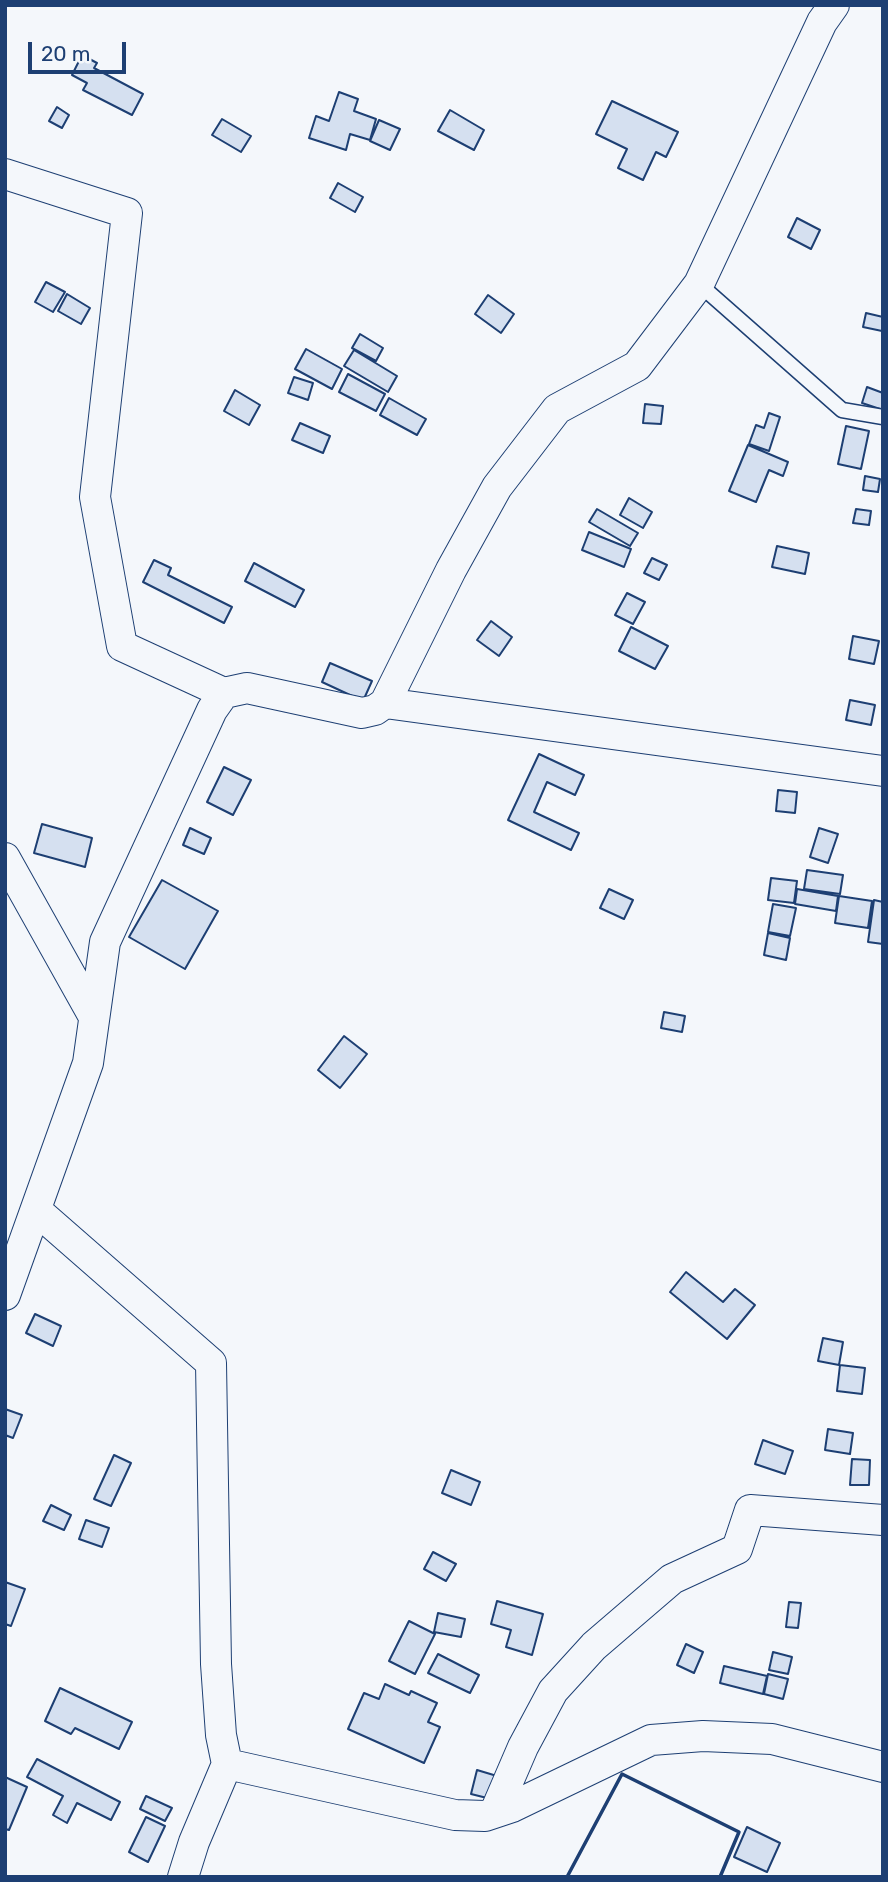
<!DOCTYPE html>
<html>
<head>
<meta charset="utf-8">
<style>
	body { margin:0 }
	#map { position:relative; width:888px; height:1882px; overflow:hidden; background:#f4f7fb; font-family:Rubik,sans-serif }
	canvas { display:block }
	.frame { position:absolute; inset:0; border:7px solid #1d3f73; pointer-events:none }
	.scale { position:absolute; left:28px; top:42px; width:98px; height:32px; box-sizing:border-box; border:4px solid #1d3f73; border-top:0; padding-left:9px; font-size:21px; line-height:24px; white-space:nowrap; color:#1d3f73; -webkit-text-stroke:5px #f4f7fb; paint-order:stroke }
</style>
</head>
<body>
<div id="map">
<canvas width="888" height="1882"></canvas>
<div class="frame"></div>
<div class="scale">20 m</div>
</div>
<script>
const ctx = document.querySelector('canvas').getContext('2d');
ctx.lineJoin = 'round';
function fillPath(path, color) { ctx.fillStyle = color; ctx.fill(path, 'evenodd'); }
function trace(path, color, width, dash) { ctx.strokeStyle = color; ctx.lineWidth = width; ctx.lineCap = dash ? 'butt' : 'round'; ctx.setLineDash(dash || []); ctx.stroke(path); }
const building = new Path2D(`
	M 82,55 L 97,63 L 94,68 L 143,94 L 132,115 L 83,90 L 87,83 L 72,75 Z
	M 339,92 L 358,99 L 354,111 L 376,119 L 370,140 L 350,134 L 346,150 L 309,138 L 316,116 L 329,121 Z
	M 612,101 L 678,132 L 666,157 L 656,152 L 643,180 L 618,168 L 627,149 L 596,134 Z
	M 57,107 L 69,115 L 62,128 L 49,121 Z
	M 450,110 L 484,130 L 474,150 L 438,131 Z
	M 222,119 L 251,136 L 241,152 L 212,135 Z
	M 379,120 L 400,129 L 390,150 L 370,141 Z
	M 338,183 L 363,197 L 355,212 L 330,198 Z
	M 797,218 L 820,230 L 811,249 L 788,237 Z
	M 46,282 L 65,292 L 53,312 L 35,302 Z
	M 67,294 L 90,308 L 81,324 L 58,311 Z
	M 488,295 L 514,314 L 501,333 L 475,314 Z
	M 866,313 L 883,317 L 882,331 L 863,327 Z
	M 360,334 L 383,348 L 376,361 L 352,348 Z
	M 306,349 L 342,369 L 332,389 L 295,369 Z
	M 354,350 L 397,376 L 388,392 L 344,366 Z
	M 348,374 L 385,394 L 376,411 L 339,392 Z
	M 294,377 L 313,383 L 308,400 L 288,393 Z
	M 867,387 L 883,393 L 883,410 L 862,403 Z
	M 235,390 L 260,405 L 249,425 L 224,411 Z
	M 389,398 L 426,419 L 417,435 L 380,415 Z
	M 645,404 L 663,406 L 661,424 L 643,423 Z
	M 769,413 L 780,417 L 769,451 L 749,444 L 756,425 L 764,428 Z
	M 300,423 L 330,436 L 323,453 L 292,440 Z
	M 846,426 L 869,431 L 861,469 L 838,464 Z
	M 748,445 L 788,462 L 783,476 L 769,470 L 756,502 L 729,491 Z
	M 865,476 L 880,479 L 878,492 L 863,490 Z
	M 629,498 L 652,512 L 643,528 L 620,515 Z
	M 597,509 L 638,533 L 630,546 L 589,522 Z
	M 856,509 L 871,511 L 869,525 L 853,523 Z
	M 589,532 L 631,549 L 624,567 L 582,550 Z
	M 777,546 L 809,553 L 805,574 L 772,567 Z
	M 652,558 L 667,565 L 659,580 L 644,573 Z
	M 154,560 L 171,568 L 168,575 L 232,607 L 224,623 L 143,582 Z
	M 254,563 L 304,590 L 295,607 L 245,581 Z
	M 627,593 L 645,602 L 633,624 L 615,615 Z
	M 491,621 L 512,637 L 499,656 L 477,640 Z
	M 631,627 L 668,646 L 655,669 L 619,651 Z
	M 853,636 L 879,641 L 874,664 L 849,659 Z
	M 330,663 L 372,681 L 363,701 L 322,682 Z
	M 850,700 L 875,705 L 871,725 L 846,720 Z
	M 539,754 L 584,775 L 575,795 L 547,782 L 534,812 L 579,833 L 571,850 L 508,820 Z
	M 224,767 L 251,780 L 233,815 L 207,802 Z
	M 778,790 L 797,792 L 795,813 L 776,811 Z
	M 42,824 L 92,838 L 85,867 L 34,853 Z
	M 190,828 L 211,838 L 204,854 L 183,845 Z
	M 819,828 L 838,834 L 828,863 L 810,857 Z
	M 807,870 L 843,875 L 840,894 L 804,889 Z
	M 771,878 L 797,881 L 794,903 L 768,900 Z
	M 162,880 L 218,911 L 185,969 L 129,937 Z
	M 609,889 L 633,900 L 624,919 L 600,908 Z
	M 797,889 L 838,896 L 836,911 L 795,904 Z
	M 839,896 L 872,901 L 868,928 L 835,923 Z
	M 874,900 L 883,902 L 883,944 L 868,942 Z
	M 773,904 L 796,908 L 790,936 L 768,932 Z
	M 768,933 L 790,938 L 786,960 L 764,955 Z
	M 664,1012 L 685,1016 L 682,1032 L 661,1028 Z
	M 344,1036 L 367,1054 L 340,1088 L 318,1070 Z
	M 686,1272 L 723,1302 L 735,1289 L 755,1305 L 727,1339 L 670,1292 Z
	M 35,1314 L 61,1326 L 53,1346 L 26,1333 Z
	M 823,1338 L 843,1342 L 839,1365 L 818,1361 Z
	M 840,1365 L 865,1368 L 862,1394 L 837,1391 Z
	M 5,1409 L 22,1415 L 13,1438 L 5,1435 Z
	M 828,1429 L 853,1433 L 850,1454 L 825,1450 Z
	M 763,1440 L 793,1451 L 785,1474 L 755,1464 Z
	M 114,1455 L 131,1463 L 111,1506 L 94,1499 Z
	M 852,1459 L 870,1460 L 869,1485 L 850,1485 Z
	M 451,1470 L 480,1482 L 471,1505 L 442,1493 Z
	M 51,1505 L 71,1515 L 64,1530 L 43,1521 Z
	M 86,1520 L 109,1528 L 102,1547 L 79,1539 Z
	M 433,1552 L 456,1564 L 446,1581 L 424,1569 Z
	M 5,1582 L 25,1589 L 11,1626 L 5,1624 Z
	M 497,1601 L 543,1614 L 532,1655 L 506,1647 L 511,1630 L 491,1624 Z
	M 789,1602 L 801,1603 L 798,1628 L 786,1627 Z
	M 438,1613 L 465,1619 L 461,1637 L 434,1632 Z
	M 409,1621 L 435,1634 L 415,1674 L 389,1661 Z
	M 686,1644 L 703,1652 L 694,1673 L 677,1665 Z
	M 773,1652 L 792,1657 L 788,1674 L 769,1670 Z
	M 438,1654 L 479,1675 L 470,1693 L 428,1673 Z
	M 724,1666 L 767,1676 L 763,1694 L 720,1683 Z
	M 768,1674 L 788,1679 L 783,1699 L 764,1694 Z
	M 385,1684 L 409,1695 L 411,1691 L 437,1703 L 428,1722 L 440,1727 L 424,1763 L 348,1729 L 364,1693 L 379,1699 Z
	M 60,1688 L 132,1722 L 119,1749 L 75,1728 L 71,1734 L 45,1721 Z
	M 37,1759 L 120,1802 L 111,1820 L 77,1803 L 67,1823 L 53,1815 L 63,1796 L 27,1777 Z
	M 477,1770 L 497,1776 L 491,1799 L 471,1794 Z
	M 5,1777 L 27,1787 L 9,1830 L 5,1829 Z
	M 146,1796 L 172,1808 L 165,1821 L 140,1809 Z
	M 146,1817 L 165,1826 L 148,1862 L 129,1852 Z
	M 747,1827 L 780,1843 L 767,1872 L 734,1857 Z`);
const service = new Path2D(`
	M 699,284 L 842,410 L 883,417`);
const minor = new Path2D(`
	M 5,174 L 127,213 L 95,497 L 122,646 L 224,693
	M 385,703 L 883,771
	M 5,858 L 94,1017
	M 36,1210 L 211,1363 L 216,1664 L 221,1735 L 227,1764
	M 5,1295 L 88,1063 L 105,942 L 212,710 L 224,693 L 247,688 L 362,713 L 375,710 L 385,703 L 451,570 L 497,487 L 557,409 L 637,366 L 699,284 L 822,22 L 834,5
	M 495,1812 L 523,1747 L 553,1691 L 594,1646 L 672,1579 L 737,1549 L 750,1510 L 883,1520
	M 183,1877 L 194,1842 L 227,1764 L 455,1815 L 485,1816 L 512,1807 L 651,1740 L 703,1736 L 772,1739 L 883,1767`);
const wall = new Path2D(`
	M 567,1877 L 622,1774 L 739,1832 L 720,1877`);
fillPath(building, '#d5e0f0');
trace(building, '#1d3f73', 2);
trace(service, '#1d3f73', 17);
trace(minor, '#1d3f73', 32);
trace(service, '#f4f7fb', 14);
trace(minor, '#f4f7fb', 30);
trace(wall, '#1d3f73', 3.5);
</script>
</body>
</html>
